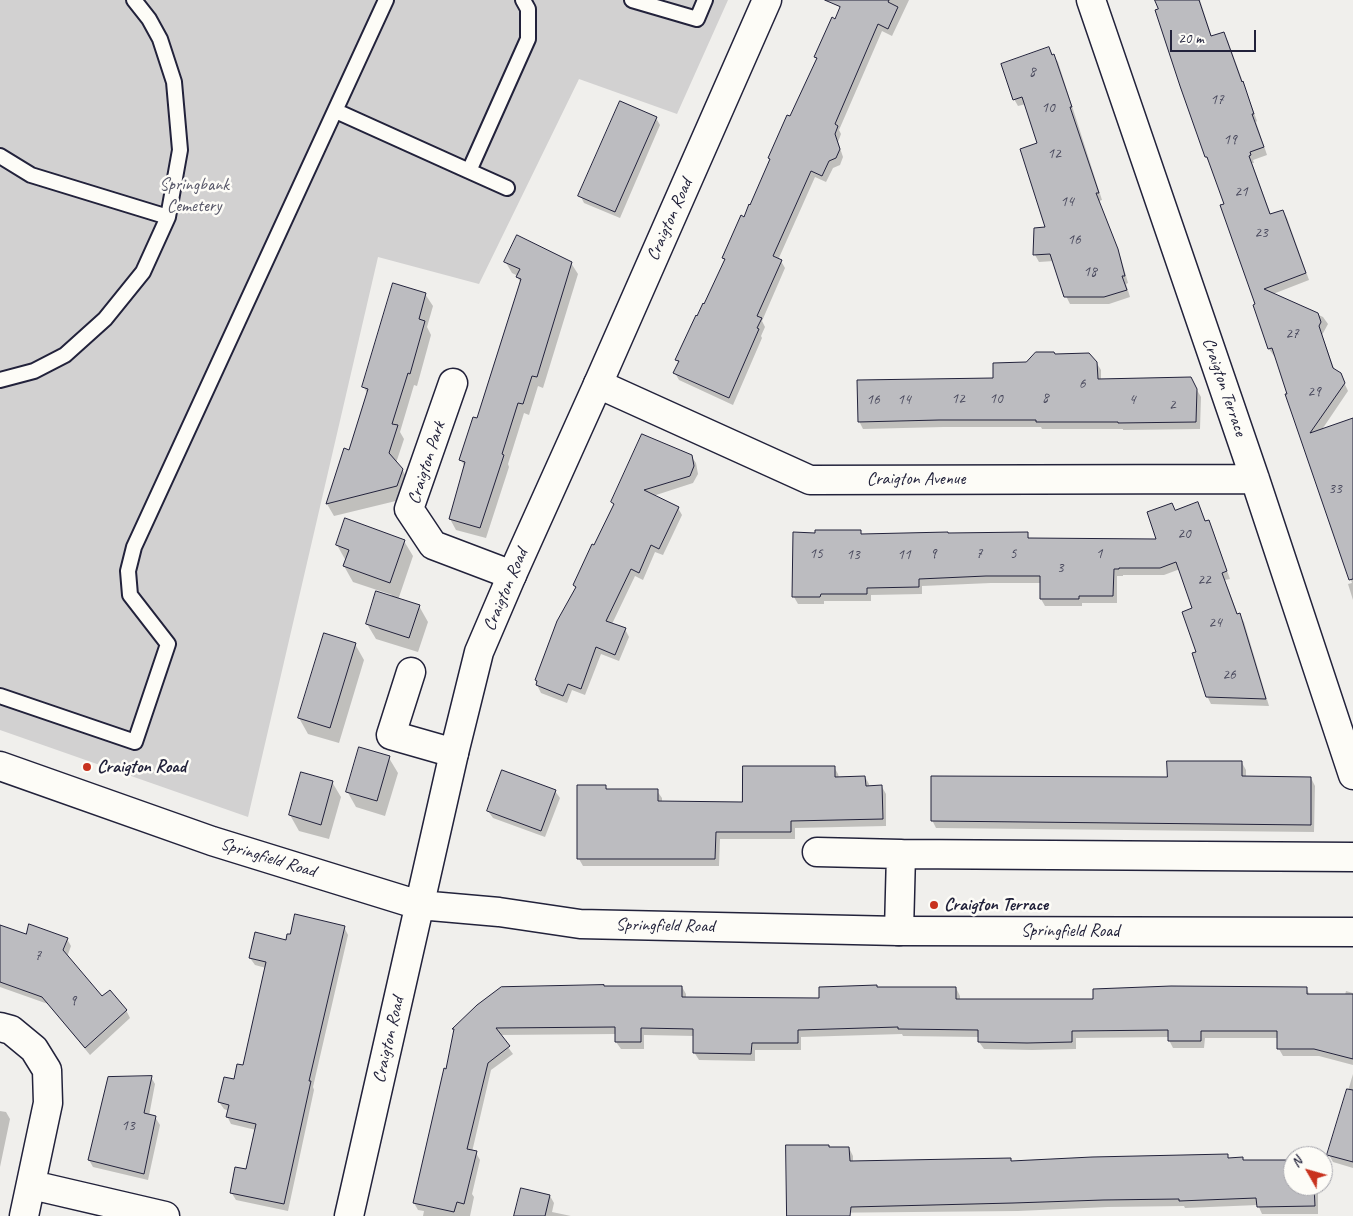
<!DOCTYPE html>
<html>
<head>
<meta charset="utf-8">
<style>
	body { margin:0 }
	#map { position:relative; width:1353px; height:1216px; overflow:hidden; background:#f0efec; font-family:Caveat,sans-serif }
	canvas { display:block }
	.north { position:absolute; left:1283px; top:1146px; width:50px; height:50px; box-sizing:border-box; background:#fdfcf7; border:1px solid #a5a5ac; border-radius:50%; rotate:308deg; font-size:14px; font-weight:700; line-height:20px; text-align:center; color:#22223b }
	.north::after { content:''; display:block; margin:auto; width:18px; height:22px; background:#c8321e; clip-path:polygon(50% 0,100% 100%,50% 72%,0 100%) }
	.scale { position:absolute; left:1170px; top:30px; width:86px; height:22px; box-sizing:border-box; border:2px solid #22223b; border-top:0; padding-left:6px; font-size:15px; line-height:18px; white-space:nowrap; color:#22223b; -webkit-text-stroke:4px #fdfcf7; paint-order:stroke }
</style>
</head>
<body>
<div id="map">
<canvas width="1353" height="1216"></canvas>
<div class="north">N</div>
<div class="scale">20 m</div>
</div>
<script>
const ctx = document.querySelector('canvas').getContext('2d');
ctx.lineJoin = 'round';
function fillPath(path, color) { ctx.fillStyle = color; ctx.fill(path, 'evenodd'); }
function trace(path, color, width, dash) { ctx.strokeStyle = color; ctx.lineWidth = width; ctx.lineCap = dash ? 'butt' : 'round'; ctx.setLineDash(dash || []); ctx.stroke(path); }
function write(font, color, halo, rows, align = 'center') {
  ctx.font = font + ' Caveat,sans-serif'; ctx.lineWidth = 5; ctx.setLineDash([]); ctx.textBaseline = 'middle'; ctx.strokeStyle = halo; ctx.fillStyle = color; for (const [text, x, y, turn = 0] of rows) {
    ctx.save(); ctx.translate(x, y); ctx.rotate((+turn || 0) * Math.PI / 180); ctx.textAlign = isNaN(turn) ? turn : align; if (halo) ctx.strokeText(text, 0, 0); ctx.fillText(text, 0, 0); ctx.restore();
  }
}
const green = new Path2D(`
	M 0,0 L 728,0 L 677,114 L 579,79 L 479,284 L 378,257 L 248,817 L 0,730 Z`);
const shadow = new Path2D(`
	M 844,0 L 909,0 L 892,36 L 882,31 L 839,130 L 841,134 L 838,142 L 843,157 L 840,165 L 833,168 L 826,182 L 815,177 L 778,260 L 781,261 L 785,268 L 762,321 L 765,327 L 761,336 L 762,338 L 733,405 L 679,380 L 675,373 L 679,364 L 677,360 L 725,262 L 723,258 L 744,218 L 817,60 L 815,57 L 835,20 Z
	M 1156,0 L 1200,0 L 1212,37 L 1223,34 L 1228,41 L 1257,121 L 1256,122 L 1267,155 L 1253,160 L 1254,163 L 1252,163 L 1271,215 L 1283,211 L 1287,218 L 1309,280 L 1273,294 L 1323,317 L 1328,324 L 1322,335 L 1335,371 L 1340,374 L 1348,391 L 1321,431 L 1353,419 L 1353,600 L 1348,584 L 1352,583 L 1295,420 L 1289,394 L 1275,356 L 1274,356 L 1269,349 L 1255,306 L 1257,305 L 1225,205 L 1210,164 L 1206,157 Z
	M 1049,49 L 1058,62 L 1102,200 L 1099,201 L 1121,258 L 1128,283 L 1126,284 L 1130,297 L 1109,304 L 1070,304 L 1066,296 L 1054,261 L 1039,262 L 1035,255 L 1047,228 L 1039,144 L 1026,104 L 1018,106 L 1014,99 Z
	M 656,118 L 660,125 L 620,218 L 584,203 L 580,195 Z
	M 505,261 L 571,263 L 578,274 L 543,388 L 538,386 L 529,415 L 524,413 L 508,464 L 509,467 L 486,538 L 456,530 L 450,519 L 465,467 L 461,460 L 478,420 L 521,283 L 517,277 L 518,276 L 512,273 Z
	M 425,294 L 433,306 L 427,327 L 431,335 L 417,386 L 414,385 L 400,432 L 404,439 L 396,463 L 402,469 L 409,482 L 404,499 L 334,516 L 327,504 L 345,450 L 349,451 L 367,393 L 364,387 Z
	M 1055,355 L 1096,362 L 1101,370 L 1101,380 L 1190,378 L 1201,397 L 1200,429 L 1123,430 L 1123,429 L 1042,429 L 1041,427 L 944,427 L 863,429 L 859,421 L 995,380 L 1026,364 Z
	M 691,456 L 696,463 L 698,474 L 693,483 L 653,496 L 678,508 L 682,515 L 663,555 L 655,552 L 643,580 L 635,576 L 612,624 L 625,629 L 629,637 L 619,661 L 601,654 L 585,695 L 572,690 L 567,703 L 541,693 L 537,685 L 538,683 L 536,680 L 576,589 L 574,585 L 614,505 L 612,502 Z
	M 1198,504 L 1206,522 L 1208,521 L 1212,528 L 1230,579 L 1225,580 L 1238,615 L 1240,615 L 1244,622 L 1269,706 L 1211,704 L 1207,696 L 1197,653 L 1194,609 L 1180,569 L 1164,575 L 1123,575 L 1123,576 L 1117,576 L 1117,603 L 1082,603 L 1082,606 L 1045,606 L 1041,599 L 1041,583 L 991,583 L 922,586 L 922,594 L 871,595 L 871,601 L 824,601 L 824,604 L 798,604 L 794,597 L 816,534 L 860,531 L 862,535 L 1027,534 L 1030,540 L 1158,541 L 1176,511 Z
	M 404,541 L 413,556 L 398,600 L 419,606 L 428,622 L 418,652 L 376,639 L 367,624 L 392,595 L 353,582 L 344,566 L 346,561 L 337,545 Z
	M 355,644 L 364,660 L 339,743 L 308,734 L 299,718 Z
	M 389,758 L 398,773 L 385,816 L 356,807 L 347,791 Z
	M 1242,763 L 1246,770 L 1246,778 L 1311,778 L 1315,786 L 1314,832 L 936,828 L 932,820 L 1168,778 Z
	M 834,767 L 838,774 L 839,778 L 865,777 L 869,784 L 869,787 L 882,787 L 886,794 L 886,826 L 795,828 L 795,839 L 720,839 L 719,866 L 583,866 L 579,859 L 605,786 L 608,791 L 657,791 L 662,798 L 662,803 L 743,803 Z
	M 332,782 L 341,797 L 329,839 L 299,831 L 290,815 Z
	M 555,791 L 560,798 L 545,837 L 493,818 L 488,811 Z
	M 344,927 L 348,935 L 313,1087 L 314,1090 L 288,1211 L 236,1200 L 231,1192 L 247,1171 L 256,1130 L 231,1124 L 227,1116 L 229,1111 L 224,1109 L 219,1102 L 244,1067 L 266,968 L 255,965 L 250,958 L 287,941 Z
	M 0,935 L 27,935 L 67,939 L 71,946 L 67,957 L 102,998 L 126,1010 L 130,1018 L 90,1055 L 48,1004 L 0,987 Z
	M 682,987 L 686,994 L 686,998 L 821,999 L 878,988 L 956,988 L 960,996 L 960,1001 L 1094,1000 L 1306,988 L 1310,995 L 1345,995 L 1346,991 L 1353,993 L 1353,1065 L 1319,1056 L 1283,1056 L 1279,1049 L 1279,1038 L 1205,1038 L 1204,1048 L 1173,1048 L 1169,1040 L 1169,1037 L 1076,1038 L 1076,1049 L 1032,1050 L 984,1049 L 979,1042 L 979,1037 L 903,1036 L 902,1034 L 801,1037 L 801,1050 L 755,1050 L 755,1061 L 699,1060 L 694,1052 L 695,1036 L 644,1035 L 644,1049 L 621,1049 L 616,1042 L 616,1034 L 499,1035 L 513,1054 L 491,1070 L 472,1152 L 476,1153 L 480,1160 L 472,1194 L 474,1197 L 470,1216 L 423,1216 L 424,1211 L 418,1210 L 414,1203 L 447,1070 L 455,1032 L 453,1029 L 478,1005 Z
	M 1353,1074 L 1353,1168 L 1333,1162 L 1329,1155 Z
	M 151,1077 L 155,1084 L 149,1116 L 155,1117 L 160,1125 L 148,1180 L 93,1167 L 89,1160 Z
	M 0,1111 L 6,1112 L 10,1119 L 0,1167 Z
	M 849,1148 L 853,1156 L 853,1162 L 1012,1162 L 1227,1156 L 1229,1159 L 1242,1158 L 1244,1162 L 1293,1161 L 1293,1186 L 1318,1186 L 1318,1214 L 1262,1214 L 1258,1205 L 1185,1208 L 1184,1206 L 1108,1207 L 1018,1211 L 811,1213 L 811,1216 L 788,1216 L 830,1149 Z
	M 550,1196 L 554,1203 L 552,1212 L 571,1216 L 515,1216 Z`);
const building = new Path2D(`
	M 825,0 L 889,0 L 888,2 L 898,7 L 888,29 L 878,24 L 835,124 L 838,126 L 835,134 L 840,149 L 836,158 L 829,161 L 822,176 L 811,171 L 773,256 L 782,260 L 757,316 L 762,318 L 757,328 L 759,329 L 729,398 L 673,373 L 679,361 L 675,360 L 696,315 L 697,316 L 703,303 L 704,304 L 725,259 L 722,258 L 741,215 L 744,217 L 749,204 L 750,205 L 770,159 L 768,158 L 787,115 L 790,116 L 817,58 L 814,57 L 832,17 L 835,19 L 840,7 Z
	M 1155,0 L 1199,0 L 1211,36 L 1224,32 L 1242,82 L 1243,81 L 1254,114 L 1252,114 L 1264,147 L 1250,152 L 1251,155 L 1249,156 L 1270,214 L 1283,210 L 1306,273 L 1264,289 L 1318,313 L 1321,322 L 1319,326 L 1333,368 L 1341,373 L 1345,383 L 1310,433 L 1353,418 L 1353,579 L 1349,580 L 1294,420 L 1285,394 L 1287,394 L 1272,348 L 1268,349 L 1253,305 L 1255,304 L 1220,205 L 1224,204 L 1207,157 L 1205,157 L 1180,86 L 1155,10 L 1158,9 Z
	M 1049,47 L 1052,55 L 1054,54 L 1072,107 L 1070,107 L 1099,193 L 1096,193 L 1118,249 L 1125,276 L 1122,276 L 1127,290 L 1104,297 L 1064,297 L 1050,254 L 1033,255 L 1034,228 L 1045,227 L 1020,149 L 1037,143 L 1022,97 L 1013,100 L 1001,64 Z
	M 620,101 L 657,117 L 615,212 L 578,196 Z
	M 517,235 L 572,262 L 537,377 L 532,376 L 523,404 L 518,403 L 502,454 L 504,455 L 480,528 L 449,519 L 465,462 L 459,460 L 473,417 L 477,418 L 521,279 L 516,277 L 520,269 L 504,262 Z
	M 393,283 L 426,293 L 419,319 L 425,321 L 410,374 L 408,373 L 392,424 L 398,425 L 389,453 L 403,469 L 397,486 L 326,504 L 344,448 L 349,450 L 368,389 L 362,387 Z
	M 1036,352 L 1054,352 L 1055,354 L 1089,353 L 1097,362 L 1098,379 L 1191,377 L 1197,389 L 1196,422 L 1118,423 L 1118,422 L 1036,422 L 1036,420 L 939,420 L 858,422 L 857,380 L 993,378 L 993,363 L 1026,362 Z
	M 642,434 L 692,455 L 694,466 L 690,476 L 644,490 L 679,507 L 659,549 L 651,545 L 639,573 L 631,569 L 606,621 L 626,628 L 615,655 L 596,647 L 581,689 L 568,684 L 563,696 L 536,685 L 537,681 L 535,680 L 557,621 L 576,587 L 573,585 L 592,544 L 594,545 L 614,504 L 611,502 Z
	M 1198,502 L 1205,521 L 1209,520 L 1227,571 L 1222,573 L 1237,614 L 1240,613 L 1266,699 L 1206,697 L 1192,653 L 1196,652 L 1182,612 L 1192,608 L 1176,562 L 1160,568 L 1119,568 L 1119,569 L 1114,569 L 1113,596 L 1079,596 L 1079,599 L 1040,599 L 1040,576 L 986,576 L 919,579 L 919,587 L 867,588 L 867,594 L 821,594 L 820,597 L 792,597 L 793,532 L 815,533 L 815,530 L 861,530 L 861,534 L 948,532 L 948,533 L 1028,532 L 1028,538 L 1156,539 L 1147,512 L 1172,503 L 1175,510 Z
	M 345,518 L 405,540 L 390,583 L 343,566 L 349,550 L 336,545 Z
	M 376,591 L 420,605 L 409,638 L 366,624 Z
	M 324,633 L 356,643 L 330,728 L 298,718 Z
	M 359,747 L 390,756 L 377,801 L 346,792 Z
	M 1167,761 L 1242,761 L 1242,776 L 1311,777 L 1311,825 L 931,821 L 931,776 L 1167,777 Z
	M 743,766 L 835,766 L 835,777 L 865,776 L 866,786 L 882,785 L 883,819 L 791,821 L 791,832 L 716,832 L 715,859 L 577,859 L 577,785 L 606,785 L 606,789 L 658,789 L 658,801 L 742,802 Z
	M 502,770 L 556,790 L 541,831 L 487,811 Z
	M 301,772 L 333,781 L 321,825 L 289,815 Z
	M 295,914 L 345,926 L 309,1081 L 311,1081 L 284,1204 L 230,1193 L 235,1167 L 246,1169 L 256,1124 L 226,1117 L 229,1105 L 218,1102 L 224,1077 L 234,1079 L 237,1064 L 243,1065 L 266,962 L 249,958 L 255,932 L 286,940 L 287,934 L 290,934 Z
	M 29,924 L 68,938 L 63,950 L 102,996 L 110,990 L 127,1010 L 85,1048 L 42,997 L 0,982 L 0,925 L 26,934 Z
	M 604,985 L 604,986 L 682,986 L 682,997 L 819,998 L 819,987 L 877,985 L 877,987 L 956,987 L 956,999 L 1093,999 L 1093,989 L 1171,986 L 1307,987 L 1307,994 L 1353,994 L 1353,1059 L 1314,1049 L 1277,1049 L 1277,1031 L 1201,1031 L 1201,1041 L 1168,1041 L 1168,1030 L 1072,1031 L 1072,1042 L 1027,1043 L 978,1042 L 978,1030 L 898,1029 L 898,1027 L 798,1030 L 798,1043 L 752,1043 L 751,1054 L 693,1053 L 693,1029 L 641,1028 L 641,1042 L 615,1042 L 615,1027 L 496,1028 L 510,1046 L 488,1063 L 467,1149 L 477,1151 L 464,1204 L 457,1202 L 454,1212 L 413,1203 L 444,1068 L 446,1069 L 454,1029 L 452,1029 L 477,1005 L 501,987 Z
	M 152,1076 L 144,1113 L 156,1116 L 144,1174 L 88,1160 L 108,1077 Z
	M 1347,1089 L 1353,1090 L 1353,1162 L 1327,1155 Z
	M 786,1145 L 829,1145 L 829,1147 L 849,1147 L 850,1161 L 1011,1158 L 1011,1161 L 1092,1157 L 1228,1154 L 1228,1158 L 1243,1157 L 1243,1160 L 1293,1160 L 1293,1186 L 1314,1186 L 1315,1206 L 1257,1207 L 1256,1198 L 1179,1201 L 1179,1199 L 1103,1200 L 1013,1203 L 851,1207 L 850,1216 L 787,1216 Z
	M 521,1188 L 550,1195 L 545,1216 L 514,1216 Z`);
const lane = new Path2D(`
	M 632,0 L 697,19 L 705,0
	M 336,111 L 469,171 L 528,39 L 528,9 L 523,0
	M 0,156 L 31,175 L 168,217
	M 469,171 L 507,188
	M 0,380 L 34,371 L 65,355 L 105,319 L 143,272 L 168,217 L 180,150 L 174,82 L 160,39 L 149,19 L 134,0
	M 0,696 L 135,742 L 168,644 L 130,595 L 128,571 L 134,547 L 386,0`);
const street = new Path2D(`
	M 1091,0 L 1255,479 L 1353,775
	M 453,383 L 409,509 L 433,545 L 512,575
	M 598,384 L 810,480 L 1255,479
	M 411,672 L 391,735 L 454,753
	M 817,852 L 901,854 L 1353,857
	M 899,931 L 901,854
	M 0,1027 L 11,1030 L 34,1049 L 47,1070 L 48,1103 L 24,1216
	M 32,1185 L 165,1216`);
const secondary = new Path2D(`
	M 0,766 L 212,841 L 419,905 L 499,912 L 580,924 L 899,931 L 1353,932
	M 349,1216 L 454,753 L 479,652 L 512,575 L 598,384 L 767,0`);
const markers = [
	[87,767,5,"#c8321e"],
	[934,905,5,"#c8321e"]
];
const numberNames = [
	["8",1032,72],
	["17",1217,100],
	["10",1048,108],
	["19",1230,140],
	["12",1054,154],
	["21",1241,192],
	["14",1067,202],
	["23",1261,233],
	["16",1074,240],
	["18",1090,272],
	["27",1292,334],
	["6",1082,384],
	["29",1314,392],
	["8",1045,398],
	["12",958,399],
	["10",996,399],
	["16",873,400],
	["14",904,400],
	["4",1132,400],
	["2",1172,405],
	["33",1335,489],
	["20",1184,534],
	["15",816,554],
	["9",933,554],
	["7",979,554],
	["5",1013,554],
	["1",1099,554],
	["13",853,555],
	["11",904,555],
	["3",1060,568],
	["22",1204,580],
	["24",1215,623],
	["26",1229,675],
	["7",38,956],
	["9",73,1001],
	["13",128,1126]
];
const parkNames = [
	["Springbank",194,185],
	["Cemetery",194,206]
];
const streetNames = [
	["Craigton Road",670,220,-66],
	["Craigton Terrace",1224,387,71],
	["Craigton Park",427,463,-72],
	["Craigton Avenue",916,479],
	["Craigton Road",506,590,-67],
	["Springfield Road",268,858,17],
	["Springfield Road",665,926,1],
	["Springfield Road",1070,931],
	["Craigton Road",389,1040,-77]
];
const poiNames = [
	["Craigton Road",97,767],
	["Craigton Terrace",944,905]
];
fillPath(green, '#d2d1d1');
fillPath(shadow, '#0003');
fillPath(building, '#bcbcc0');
trace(building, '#22223b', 1);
trace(lane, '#22223b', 18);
trace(street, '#22223b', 31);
trace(secondary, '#22223b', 31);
trace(lane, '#fdfcf7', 14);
trace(street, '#fdfcf7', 28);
trace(secondary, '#fdfcf7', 28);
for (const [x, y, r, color] of markers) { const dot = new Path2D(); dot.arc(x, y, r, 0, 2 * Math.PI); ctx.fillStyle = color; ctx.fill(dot); trace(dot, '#fdfcf7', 2); }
write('15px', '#48485c', null, numberNames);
write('18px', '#575768', '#fdfcf7', parkNames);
write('18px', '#22223b', '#fdfcf7', streetNames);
write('bold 18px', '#22223b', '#fdfcf7', poiNames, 'left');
</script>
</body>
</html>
